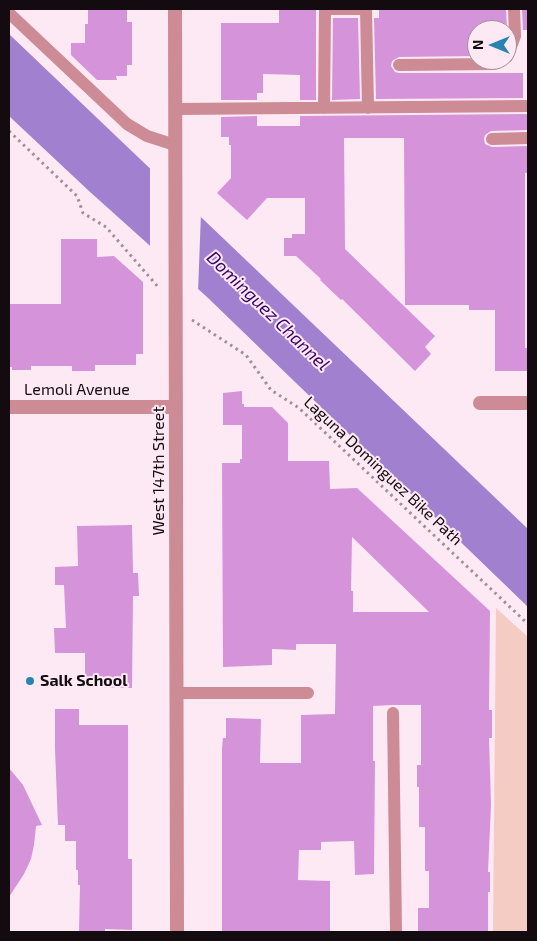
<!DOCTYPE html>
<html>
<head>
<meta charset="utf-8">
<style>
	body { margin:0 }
	#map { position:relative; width:537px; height:941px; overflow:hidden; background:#fde9f3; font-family:"Exo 2",sans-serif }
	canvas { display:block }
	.frame { position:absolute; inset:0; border:10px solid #130b0f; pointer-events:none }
	.north { position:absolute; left:467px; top:20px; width:50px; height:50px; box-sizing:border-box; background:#fde9f3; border:1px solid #9f9098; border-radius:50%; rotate:270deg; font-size:14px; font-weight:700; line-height:20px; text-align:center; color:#130b0f }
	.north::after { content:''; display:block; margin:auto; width:18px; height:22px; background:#2883b0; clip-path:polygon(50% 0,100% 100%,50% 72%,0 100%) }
</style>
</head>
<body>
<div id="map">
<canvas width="537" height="941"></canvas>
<div class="frame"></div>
<div class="north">N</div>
</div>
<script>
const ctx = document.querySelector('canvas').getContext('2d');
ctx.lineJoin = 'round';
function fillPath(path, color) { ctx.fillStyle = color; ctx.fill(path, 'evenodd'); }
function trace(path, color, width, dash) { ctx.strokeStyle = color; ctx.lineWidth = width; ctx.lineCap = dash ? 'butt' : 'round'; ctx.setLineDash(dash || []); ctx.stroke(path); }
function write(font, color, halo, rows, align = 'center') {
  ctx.font = font + ' "Exo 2",sans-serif'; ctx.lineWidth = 4; ctx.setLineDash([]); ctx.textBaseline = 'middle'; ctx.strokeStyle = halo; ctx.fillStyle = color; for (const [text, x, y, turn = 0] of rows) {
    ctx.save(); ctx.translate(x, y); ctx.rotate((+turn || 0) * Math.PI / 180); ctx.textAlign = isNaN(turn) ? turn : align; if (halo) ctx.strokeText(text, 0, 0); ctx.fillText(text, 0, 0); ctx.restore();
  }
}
const green = new Path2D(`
	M 496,608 L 528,637 L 528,932 L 493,932 Z`);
const water = new Path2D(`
	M 9,34 L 528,529 L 528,607 L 207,297 L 89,191 L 9,116 Z`);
const pier = new Path2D(`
	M 150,165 L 201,213 L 198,292 L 150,248 Z`);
const building = new Path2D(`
	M 88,9 L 127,9 L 127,22 L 132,22 L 132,65 L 127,65 L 127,76 L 116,76 L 117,80 L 97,80 L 71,55 L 71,43 L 85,43 L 85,24 L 88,24 Z
	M 279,9 L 316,9 L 316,100 L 300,100 L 300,75 L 263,74 L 263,93 L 257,93 L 257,100 L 221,100 L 221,23 L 279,23 Z
	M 379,9 L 506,9 L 507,30 L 477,30 L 477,56 L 399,57 L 392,61 L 391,66 L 395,72 L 399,73 L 523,73 L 523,98 L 376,99 L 374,18 L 379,18 Z
	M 522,9 L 528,9 L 528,30 L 523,30 Z
	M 333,18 L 358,18 L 360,99 L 332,100 Z
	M 528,114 L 528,130 L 491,131 L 485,135 L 484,139 L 485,144 L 492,147 L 528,146 L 528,173 L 525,173 L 525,348 L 528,348 L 528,371 L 495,371 L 495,310 L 469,310 L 469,305 L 405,305 L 404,138 L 344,138 L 345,249 L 435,336 L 425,347 L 431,354 L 415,371 L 342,299 L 341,300 L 320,280 L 321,279 L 296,256 L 284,256 L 284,238 L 292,238 L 292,234 L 305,234 L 305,198 L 267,198 L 247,220 L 217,193 L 231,178 L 231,145 L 229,145 L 229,137 L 221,137 L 221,117 L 257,116 L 257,126 L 300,126 L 300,116 Z
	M 61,239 L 97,239 L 97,257 L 114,256 L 143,282 L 143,354 L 136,354 L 136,365 L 95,365 L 95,371 L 72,371 L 72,366 L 31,366 L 31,370 L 12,370 L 12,367 L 9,367 L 9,304 L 61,304 Z
	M 242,391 L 242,404 L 244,404 L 244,407 L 272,407 L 288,423 L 288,461 L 329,461 L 330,489 L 357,488 L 490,611 L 489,710 L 492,710 L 492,738 L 489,738 L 491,805 L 488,872 L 490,872 L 490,892 L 488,892 L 488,932 L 418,932 L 418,908 L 429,908 L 429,871 L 425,871 L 425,827 L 419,827 L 419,787 L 417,787 L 417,765 L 421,765 L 421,705 L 393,705 L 373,706 L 373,761 L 375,761 L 374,874 L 355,875 L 354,841 L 321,842 L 321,850 L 299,850 L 298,880 L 330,881 L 330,932 L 222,932 L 222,748 L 223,738 L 226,738 L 226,718 L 261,719 L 260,763 L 301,763 L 301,715 L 335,714 L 336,644 L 296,644 L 296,650 L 272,649 L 272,665 L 223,667 L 222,463 L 240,463 L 240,459 L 242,459 L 242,425 L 223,425 L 223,393 ZM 352,537 L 429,612 L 353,612 L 353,591 L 351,591 Z
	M 132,525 L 133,573 L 138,573 L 139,596 L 133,596 L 132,688 L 92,687 L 92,679 L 85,679 L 85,653 L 55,653 L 54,628 L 66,628 L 64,585 L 55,585 L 55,567 L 78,566 L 77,526 Z
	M 55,709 L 79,709 L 79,725 L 128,725 L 128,859 L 132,859 L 132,930 L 105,929 L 105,932 L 79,932 L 80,885 L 78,885 L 78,870 L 76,870 L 76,841 L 65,841 L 65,825 L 58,825 L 55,749 Z
	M 9,768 L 23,785 L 42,825 L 36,826 L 34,845 L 31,859 L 24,874 L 9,897 Z`);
const path = new Path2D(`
	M 9,131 L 77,196 L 83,213 L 106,227 L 159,288
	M 192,320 L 246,355 L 271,390 L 299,408 L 528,624`);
const service = new Path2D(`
	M 9,13 L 127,124 L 147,136 L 175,145
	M 507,57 L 515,36 L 514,9
	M 399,65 L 494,64 L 502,60
	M 324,108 L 325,9 L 366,9 L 368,108
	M 176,109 L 528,106
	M 492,139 L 528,138
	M 178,693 L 308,693
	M 393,713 L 396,932`);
const minor = new Path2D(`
	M 480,403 L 528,403
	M 9,407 L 175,407`);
const tertiary = new Path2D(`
	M 175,9 L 177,932`);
const markers = [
	[30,681,5,"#2883b0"]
];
const streetNames = [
	["Lemoli Avenue",77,390],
	["West 147th Street",159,471,-90],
	["Laguna Dominguez Bike Path",383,471,43]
];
const poiNames = [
	["Salk School",40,681]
];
const waterNames = [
	["Dominguez Channel",268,311,44]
];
fillPath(green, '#f4ccc4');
fillPath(water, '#a080cf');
fillPath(pier, '#fde9f3');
fillPath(building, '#d594da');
trace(path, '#9f8f97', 3, [2.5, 4]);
trace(service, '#cc8b95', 12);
trace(minor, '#cc8b95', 14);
trace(tertiary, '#cc8b95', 14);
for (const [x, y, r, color] of markers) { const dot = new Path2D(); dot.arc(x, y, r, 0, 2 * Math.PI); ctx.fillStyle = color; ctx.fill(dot); trace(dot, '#fde9f3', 2); }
write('16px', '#130b0f', '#fde9f3', streetNames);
write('bold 16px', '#130b0f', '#fde9f3', poiNames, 'left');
write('italic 18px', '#3a0065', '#fde9f3', waterNames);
</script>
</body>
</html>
